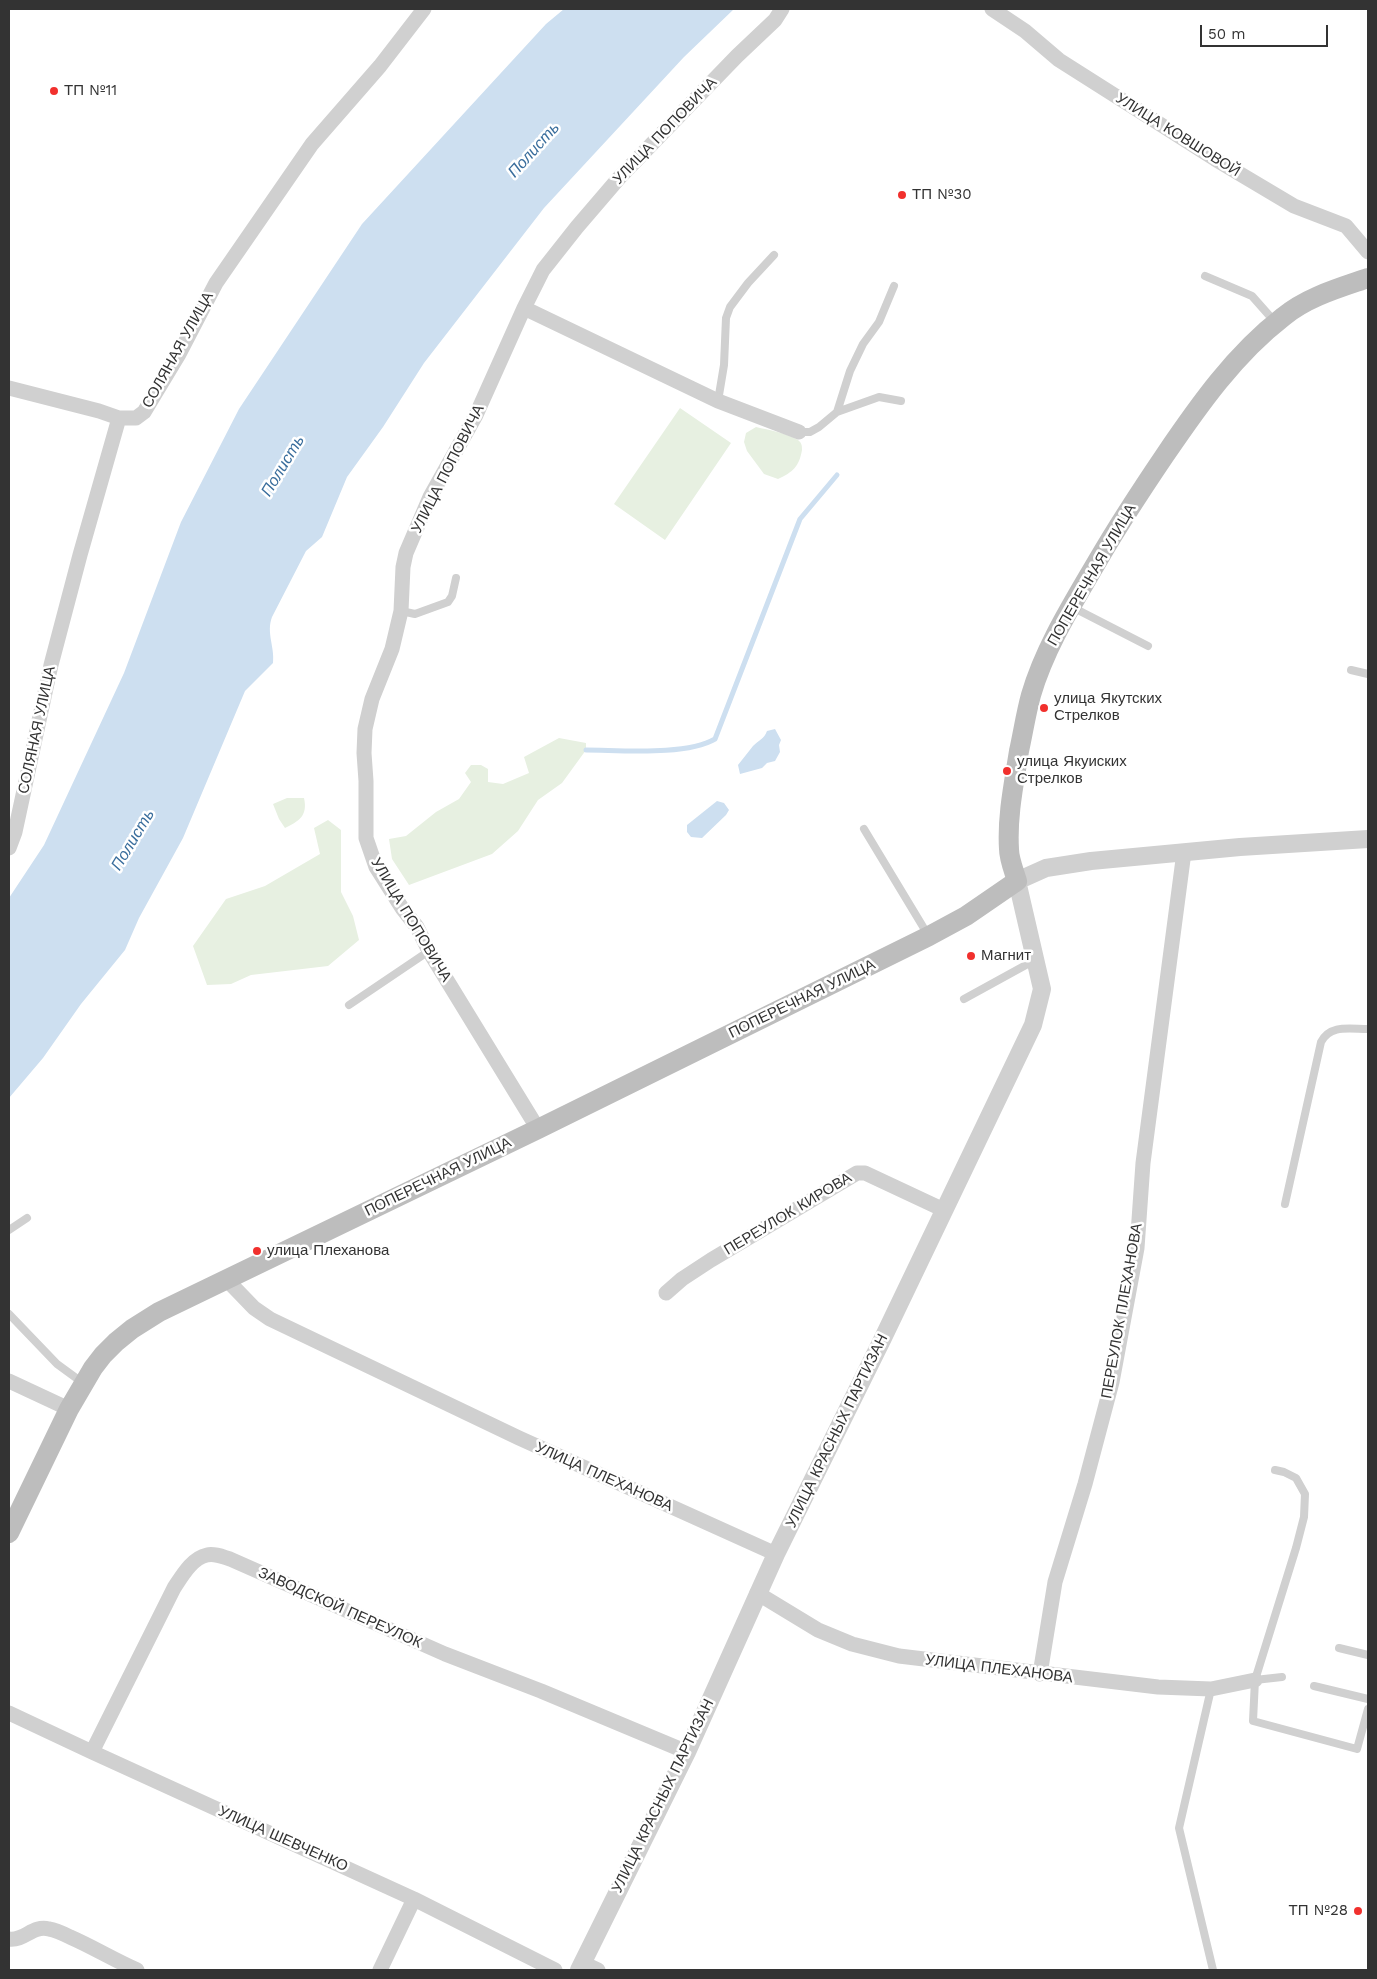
<!DOCTYPE html>
<html>
<head>
<meta charset="utf-8">
<style>
	body { margin:0 }
	#map { position:relative; width:1377px; height:1979px; overflow:hidden; background:#fff; font-family:"Work Sans",sans-serif }
	canvas { display:block }
	.frame { position:absolute; inset:0; border:10px solid #333; pointer-events:none }
	.scale { position:absolute; left:1200px; top:25px; width:128px; height:22px; box-sizing:border-box; border:2px solid #333; border-top:0; padding-left:6px; font-size:15px; line-height:18px; white-space:nowrap; color:#333; -webkit-text-stroke:4px #fff; paint-order:stroke }
</style>
</head>
<body>
<div id="map">
<canvas width="1377" height="1979"></canvas>
<div class="frame"></div>
<div class="scale">50 m</div>
</div>
<script>
const ctx = document.querySelector('canvas').getContext('2d');
ctx.lineJoin = 'round';
function fillPath(path, color) { ctx.fillStyle = color; ctx.fill(path, 'evenodd'); }
function trace(path, color, width, dash) { ctx.strokeStyle = color; ctx.lineWidth = width; ctx.lineCap = dash ? 'butt' : 'round'; ctx.setLineDash(dash || []); ctx.stroke(path); }
function write(font, color, halo, rows, align = 'center') {
  ctx.font = font + ' "Work Sans",sans-serif'; ctx.lineWidth = 5; ctx.setLineDash([]); ctx.textBaseline = 'middle'; ctx.strokeStyle = halo; ctx.fillStyle = color; for (const [text, x, y, turn = 0] of rows) {
    ctx.save(); ctx.translate(x, y); ctx.rotate((+turn || 0) * Math.PI / 180); ctx.textAlign = isNaN(turn) ? turn : align; if (halo) ctx.strokeText(text, 0, 0); ctx.fillText(text, 0, 0); ctx.restore();
  }
}
const green = new Path2D(`
	M 680,408 L 731,443 L 665,540 L 614,504 Z
	M 756,427 C 769,430 786,433 798,440 C 802,443 802,446 802,450 C 799,467 793,472 778,479 L 764,474 L 747,451 L 744,442 L 746,433 Z
	M 559,738 L 586,743 L 586,750 L 562,783 L 538,800 L 518,831 L 492,854 L 409,885 L 392,859 L 389,839 L 406,836 L 436,812 L 459,799 L 471,782 L 465,773 L 471,765 L 481,765 L 488,769 L 488,782 L 503,784 L 529,773 L 524,757 Z
	M 287,798 L 304,798 C 308,816 299,821 285,828 L 279,819 L 273,804 Z
	M 328,820 L 341,830 L 341,892 L 353,916 L 359,940 L 328,966 L 251,975 L 231,984 L 207,985 L 193,946 L 226,899 L 265,886 L 320,854 L 314,828 Z`);
const water = new Path2D(`
	M 564,9 L 734,9 L 684,57 L 544,208 L 424,363 L 383,427 L 347,477 L 322,537 L 306,551 L 272,617 C 266,633 275,647 273,663 L 245,691 L 183,838 L 139,918 L 125,950 L 81,1004 L 43,1058 L 9,1098 L 9,898 L 44,845 L 124,673 L 181,522 L 239,409 L 362,224 L 546,24 Z
	M 775,729 L 781,740 L 779,745 L 780,752 L 775,761 L 767,763 L 762,768 L 740,774 L 738,765 C 743,759 748,752 753,746 C 759,740 764,739 767,731 Z
	M 717,801 L 724,803 L 729,810 L 726,815 L 702,838 L 691,837 L 687,832 L 687,825 Z`);
const stream = new Path2D(`
	M 586,750 C 620,750 686,756 715,739 L 800,519 L 837,475`);
const service = new Path2D(`
	M 1205,276 L 1252,296 L 1275,322
	M 718,401 L 724,365 L 726,318 L 730,307 L 748,283 L 774,255
	M 837,412 L 879,397 L 901,401
	M 799,432 L 810,432 L 819,427 L 837,412 L 850,371 L 863,344 L 879,322 L 894,286
	M 1072,607 L 1148,646
	M 401,611 L 415,614 L 448,602 L 452,596 L 456,578
	M 1351,670 L 1368,674
	M 864,829 L 928,935
	M 964,999 L 1035,960
	M 349,1005 L 429,951
	M 1285,1204 L 1321,1042 C 1330,1024 1350,1029 1368,1029
	M 9,1230 L 27,1218
	M 9,1314 L 57,1364 L 83,1383
	M 1275,1470 L 1284,1472 L 1296,1478 L 1305,1494 L 1304,1517 L 1296,1548 L 1255,1680 L 1253,1721 L 1357,1749 L 1368,1709
	M 1339,1648 L 1368,1655
	M 1255,1680 L 1282,1677
	M 1314,1686 L 1368,1699
	M 1211,1689 L 1179,1828 L 1213,1970`);
const minor = new Path2D(`
	M 992,9 L 1025,31 L 1059,60 L 1215,159 L 1294,206 L 1346,226 L 1368,252
	M 524,308 L 718,401 L 799,432
	M 9,388 L 99,411 L 119,418
	M 9,848 L 15,832 L 51,665 L 80,555 L 119,418 L 136,418 L 144,412 L 179,354 L 216,283 L 312,144 L 380,66 L 424,9
	M 538,1129 L 429,951 L 417,927 L 402,908 L 376,867 L 366,838 L 366,781 L 364,753 L 365,729 L 372,699 L 392,649 L 401,611 L 403,567 L 406,553 L 430,497 L 476,415 L 524,308 L 543,270 L 577,227 L 619,178 L 737,56 L 775,20 L 782,9
	M 226,1279 L 254,1308 L 270,1319 L 519,1438 L 776,1554
	M 666,1293 L 682,1279 L 711,1260 L 857,1173 L 865,1173 L 944,1210
	M 9,1381 L 69,1409
	M 757,1593 L 818,1630 L 852,1644 L 899,1656 L 1158,1687 L 1211,1689 L 1255,1680
	M 1040,1674 L 1055,1582 L 1085,1484 L 1112,1382 L 1137,1248 L 1143,1163 L 1184,852
	M 9,1713 L 92,1752 L 414,1899 L 555,1970
	M 92,1752 L 174,1588 C 182,1576 192,1558 207,1555 C 215,1553 223,1557 230,1559 L 445,1654 L 541,1691 L 687,1752
	M 9,1939 C 25,1941 32,1925 49,1929 C 56,1930 64,1934 70,1937 C 93,1947 114,1960 137,1970
	M 583,1963 L 598,1970
	M 380,1970 L 414,1899`);
const tertiary = new Path2D(`
	M 579,1970 L 687,1752 L 776,1554 L 883,1338 L 1033,1025 L 1042,989 L 1017,881 L 1046,868 L 1091,861 L 1240,847 L 1368,839`);
const secondary = new Path2D(`
	M 9,1533 L 69,1409 L 93,1368 L 103,1355 L 116,1342 L 132,1329 L 159,1312 L 538,1129 L 929,936 L 966,916 L 1017,881 C 1014,871 1009,859 1009,849 C 1007,816 1014,783 1019,751 C 1023,733 1026,713 1031,695 C 1045,647 1073,603 1098,560 C 1119,524 1142,489 1165,455 C 1199,405 1235,354 1283,317 C 1307,297 1339,288 1368,278`);
const markers = [
	[54,91,5,"#f1302d"],
	[902,195,5,"#f1302d"],
	[1044,708,5,"#f1302d"],
	[1007,771,5,"#f1302d"],
	[971,956,5,"#f1302d"],
	[257,1251,5,"#f1302d"],
	[1358,1911,5,"#f1302d"]
];
const poiNames = [
	["ТП №11",64,91],
	["ТП №30",912,195],
	["улица Якутских",1054,699],
	["Стрелков",1054,716],
	["улица Якуиских",1017,762],
	["Стрелков",1017,779],
	["Магнит",981,956],
	["улица Плеханова",267,1251],
	["ТП №28",1348,1911,"right"]
];
const streetNames = [
	["УЛИЦА ПОПОВИЧА",665,131,-46],
	["УЛИЦА КОВШОВОЙ",1178,135,32],
	["СОЛЯНАЯ УЛИЦА",178,350,-61],
	["УЛИЦА ПОПОВИЧА",448,469,-63],
	["ПОПЕРЕЧНАЯ УЛИЦА",1092,575,-60],
	["СОЛЯНАЯ УЛИЦА",37,730,-78],
	["УЛИЦА ПОПОВИЧА",411,920,59],
	["ПОПЕРЕЧНАЯ УЛИЦА",802,999,-26],
	["ПОПЕРЕЧНАЯ УЛИЦА",438,1177,-26],
	["ПЕРЕУЛОК КИРОВА",788,1214,-31],
	["ПЕРЕУЛОК ПЛЕХАНОВА",1122,1311,-80],
	["УЛИЦА КРАСНЫХ ПАРТИЗАН",837,1431,-64],
	["УЛИЦА ПЛЕХАНОВА",604,1477,24],
	["ЗАВОДСКОЙ ПЕРЕУЛОК",340,1608,24],
	["УЛИЦА ПЛЕХАНОВА",999,1669,7],
	["УЛИЦА КРАСНЫХ ПАРТИЗАН",663,1796,-64],
	["УЛИЦА ШЕВЧЕНКО",283,1839,24]
];
const waterNames = [
	["Полисть",534,150,-48],
	["Полисть",283,466,-59],
	["Полисть",133,840,-59]
];
fillPath(green, '#e7f0e1');
fillPath(water, '#cddff0');
trace(stream, '#cddff0', 5);
trace(service, '#d0d0d0', 8);
trace(minor, '#d0d0d0', 15);
trace(tertiary, '#d0d0d0', 18);
trace(secondary, '#bdbdbd', 20);
for (const [x, y, r, color] of markers) { const dot = new Path2D(); dot.arc(x, y, r, 0, 2 * Math.PI); ctx.fillStyle = color; ctx.fill(dot); trace(dot, '#fff', 2); }
write('15px', '#333', '#fff', poiNames, 'left');
write('15px', '#333', '#fff', streetNames);
write('italic 16px', '#396d9c', '#fff', waterNames);
</script>
</body>
</html>
